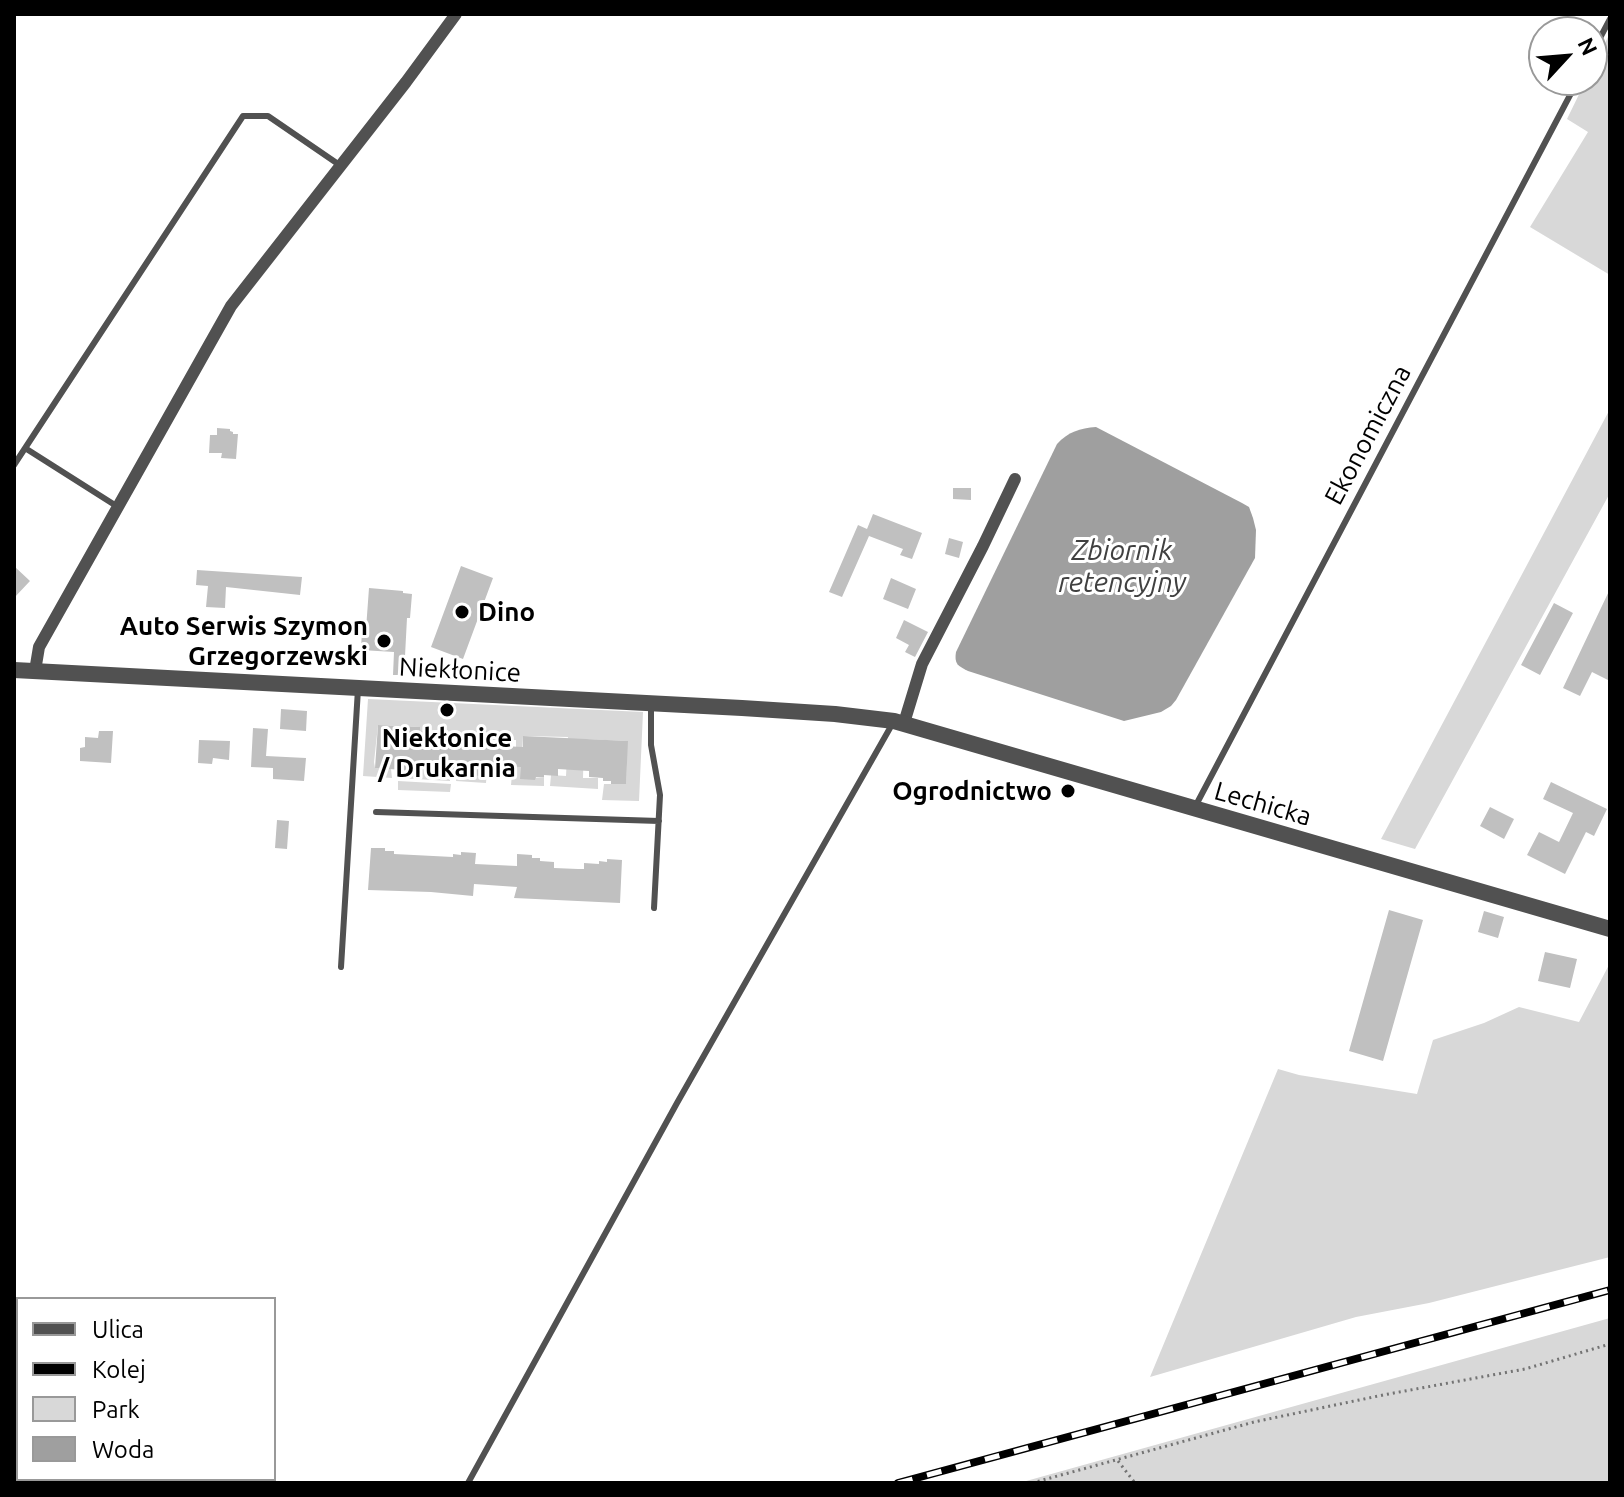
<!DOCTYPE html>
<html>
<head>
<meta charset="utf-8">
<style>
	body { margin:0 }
	#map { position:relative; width:1624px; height:1497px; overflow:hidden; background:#fff; font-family:Ubuntu,sans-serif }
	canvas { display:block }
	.frame { position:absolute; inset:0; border:16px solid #000; pointer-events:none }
	.legend { position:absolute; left:16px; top:1297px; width:260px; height:184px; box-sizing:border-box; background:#fff; border:2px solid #999; margin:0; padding:10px 14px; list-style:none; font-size:24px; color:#000 }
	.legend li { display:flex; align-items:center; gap:16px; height:40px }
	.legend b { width:40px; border:2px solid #999 }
	.north { position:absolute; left:1528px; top:16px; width:80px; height:80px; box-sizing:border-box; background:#fff; border:2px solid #999; border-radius:50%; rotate:64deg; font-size:22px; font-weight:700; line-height:32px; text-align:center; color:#000 }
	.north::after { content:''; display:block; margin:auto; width:28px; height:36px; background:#000; clip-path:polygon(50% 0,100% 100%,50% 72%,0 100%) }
</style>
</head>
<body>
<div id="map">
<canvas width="1624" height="1497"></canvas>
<div class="frame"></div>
<ul class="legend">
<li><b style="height:10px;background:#515151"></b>Ulica</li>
<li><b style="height:10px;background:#000"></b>Kolej</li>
<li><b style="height:22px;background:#d8d8d8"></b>Park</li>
<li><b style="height:22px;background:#9f9f9f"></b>Woda</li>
</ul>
<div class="north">N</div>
</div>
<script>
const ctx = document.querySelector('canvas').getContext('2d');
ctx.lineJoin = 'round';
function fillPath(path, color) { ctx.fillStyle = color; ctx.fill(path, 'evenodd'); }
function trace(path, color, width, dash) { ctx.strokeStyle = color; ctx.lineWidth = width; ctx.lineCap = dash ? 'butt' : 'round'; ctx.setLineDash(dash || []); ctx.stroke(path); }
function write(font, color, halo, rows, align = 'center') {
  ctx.font = font + ' Ubuntu,sans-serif'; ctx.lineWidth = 6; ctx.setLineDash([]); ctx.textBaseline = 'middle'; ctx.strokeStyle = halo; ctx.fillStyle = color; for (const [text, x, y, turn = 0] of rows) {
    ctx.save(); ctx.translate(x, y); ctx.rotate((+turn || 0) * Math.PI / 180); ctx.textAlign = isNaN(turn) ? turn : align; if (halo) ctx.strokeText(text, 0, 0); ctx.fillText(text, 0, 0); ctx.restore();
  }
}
const green = new Path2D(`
	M 1608,37 L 1610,38 L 1610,275 L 1530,227 L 1588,132 L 1567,119 L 1586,80 L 1592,80 L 1592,69 Z
	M 1610,409 L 1610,493 L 1415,849 L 1381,839 Z
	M 368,699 L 643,712 L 639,801 L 602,800 L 604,784 L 626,784 L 627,741 L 584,739 L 583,778 L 598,778 L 598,789 L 550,786 L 551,775 L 566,776 L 568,737 L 523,736 L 521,779 L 544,777 L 544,786 L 511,785 L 512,774 L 516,773 L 516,740 L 489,740 L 486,783 L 456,781 L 457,775 L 479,776 L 481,734 L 439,732 L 450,769 L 450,781 L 398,778 L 399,770 L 417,770 L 420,727 L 378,725 L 374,762 L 375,768 L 391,769 L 392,778 L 363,776 Z
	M 398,781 L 451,784 L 450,792 L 398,790 Z
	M 1610,963 L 1610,1257 L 1429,1303 L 1356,1317 L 1150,1377 L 1278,1069 L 1299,1075 L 1417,1094 L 1433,1040 L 1484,1023 L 1519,1007 L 1579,1022 Z
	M 1610,1318 L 1610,1483 L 1019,1483 Z`);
const water = new Path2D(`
	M 1096,427 L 1242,503 L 1249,507 L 1253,518 L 1256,530 L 1255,558 L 1176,700 L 1171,706 L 1161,712 L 1124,721 L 968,671 C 958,666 954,664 956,652 L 1057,444 C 1068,432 1080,428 1096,427 Z`);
const building = new Path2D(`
	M 217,428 L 230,429 L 230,431 L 233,432 L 233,434 L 238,434 L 236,459 L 221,458 L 222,453 L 209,453 L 210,435 L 217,435 Z
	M 953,488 L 971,488 L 971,500 L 953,499 Z
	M 873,514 L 922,533 L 912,559 L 900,555 L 903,549 L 869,536 L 842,597 L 829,592 L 858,525 L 867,529 Z
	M 949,538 L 963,542 L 959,558 L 945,554 Z
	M 14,566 L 30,581 L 14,598 Z
	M 461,566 L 493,578 L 463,659 L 431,647 Z
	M 197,570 L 302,577 L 300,595 L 226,587 L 225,608 L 206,607 L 208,586 L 196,585 Z
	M 891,578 L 916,589 L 908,609 L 883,599 Z
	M 369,588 L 403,591 L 403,593 L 412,594 L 410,618 L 407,618 L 404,675 L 393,675 L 394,652 L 361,650 L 362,629 L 366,629 Z
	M 1610,589 L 1610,681 L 1592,672 L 1580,696 L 1563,688 Z
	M 1554,603 L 1573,613 L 1540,675 L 1521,665 Z
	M 904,620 L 928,632 L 915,657 L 905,652 L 909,645 L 896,638 Z
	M 281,709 L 307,711 L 306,731 L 280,729 Z
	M 378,725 L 420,727 L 420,731 L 481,734 L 481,745 L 523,747 L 523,736 L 628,741 L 626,784 L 611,784 L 611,781 L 603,781 L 603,778 L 589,777 L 589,771 L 558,769 L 558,776 L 544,775 L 544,777 L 536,777 L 535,780 L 520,779 L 521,767 L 480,765 L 479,776 L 465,775 L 465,773 L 457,772 L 457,770 L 417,768 L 417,771 L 375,768 Z
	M 253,728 L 268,729 L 266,756 L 306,758 L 304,781 L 273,779 L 273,768 L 251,767 Z
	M 99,731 L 113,731 L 111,763 L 80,761 L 80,748 L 85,747 L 85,737 L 98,738 Z
	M 199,740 L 230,741 L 229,760 L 213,758 L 212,764 L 198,763 Z
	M 1551,782 L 1607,809 L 1594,836 L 1586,832 L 1565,874 L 1527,855 L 1539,832 L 1559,842 L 1573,813 L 1543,799 Z
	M 1490,807 L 1514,819 L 1504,839 L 1480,826 Z
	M 277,820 L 289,821 L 287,849 L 275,848 Z
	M 371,848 L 385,848 L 385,851 L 394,851 L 394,854 L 453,857 L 453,854 L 461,855 L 461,852 L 476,853 L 475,864 L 517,866 L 517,854 L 532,855 L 532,858 L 540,858 L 540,861 L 554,862 L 554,868 L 578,869 L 584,869 L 584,863 L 599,864 L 599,861 L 607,862 L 607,859 L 622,860 L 620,903 L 514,898 L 517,887 L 474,884 L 473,896 L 431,892 L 368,890 Z
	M 1389,910 L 1423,920 L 1383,1061 L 1349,1051 Z
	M 1484,911 L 1504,917 L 1498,938 L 1478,932 Z
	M 1545,952 L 1577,959 L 1570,988 L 1538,981 Z`);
const path = new Path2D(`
	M 1118,1461 L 1135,1483
	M 1032,1483 L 1254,1422 L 1383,1395 L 1525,1369 L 1610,1344`);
const service = new Path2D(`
	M 1592,53 L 1610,19
	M 25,448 L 118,507
	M 14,465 L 243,116 L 268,116 L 341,166
	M 651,705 L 651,745 L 660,795 L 654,908
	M 1196,805 L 1578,80
	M 376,812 L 659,821
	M 341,967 L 358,689
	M 468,1483 L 677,1103 L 894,721`);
const minor = new Path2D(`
	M 35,671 L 39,647 L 231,306 L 406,82 L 456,14
	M 904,723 L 922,664 L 983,546 L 1015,479`);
const tertiary = new Path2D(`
	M 14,670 L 742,708 L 835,714 L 894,721 L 1610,929`);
const rail = new Path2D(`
	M 898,1483 L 1610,1290`);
const markers = [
	[462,612,8,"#000"],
	[384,641,8,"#000"],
	[447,710,8,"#000"],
	[1068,791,8,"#000"]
];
const streetNames = [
	["Ekonomiczna",1368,435,-62],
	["Niekłonice",460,670,3],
	["Lechicka",1263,804,16]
];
const poiNames = [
	["Dino",478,612,"left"],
	["Auto Serwis Szymon",368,626],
	["Grzegorzewski",368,656],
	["Niekłonice",447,738,"center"],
	["/ Drukarnia",447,768,"center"],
	["Ogrodnictwo",1052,791]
];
const waterNames = [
	["Zbiornik",1122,551],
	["retencyjny",1122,583]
];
fillPath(green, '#d8d8d8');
fillPath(water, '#9f9f9f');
fillPath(building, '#c0c0c0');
trace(path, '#737373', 3, [2, 4]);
trace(service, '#515151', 6);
trace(minor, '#515151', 12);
trace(tertiary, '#515151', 16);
trace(rail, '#000', 8);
trace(rail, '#fff', 5, [15]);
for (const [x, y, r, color] of markers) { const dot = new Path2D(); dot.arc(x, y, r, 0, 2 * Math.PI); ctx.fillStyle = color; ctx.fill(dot); trace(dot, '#fff', 3); }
write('26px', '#000', '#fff', streetNames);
write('bold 26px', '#000', '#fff', poiNames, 'right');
write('italic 28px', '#404040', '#fff', waterNames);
</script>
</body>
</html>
